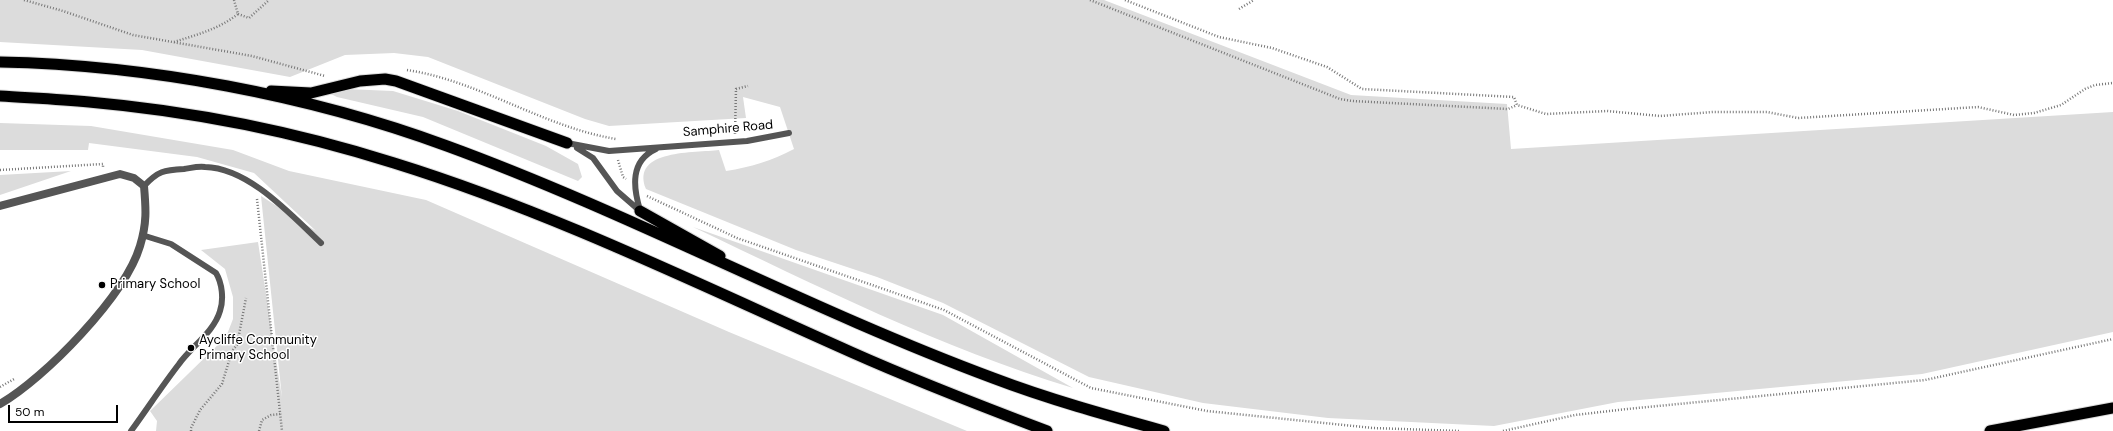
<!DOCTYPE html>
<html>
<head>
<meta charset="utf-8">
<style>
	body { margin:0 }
	#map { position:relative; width:2113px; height:431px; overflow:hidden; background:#fff; font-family:"DM Sans",sans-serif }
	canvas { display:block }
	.scale { position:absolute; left:8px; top:405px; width:110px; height:18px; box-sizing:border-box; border:2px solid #000; border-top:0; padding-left:5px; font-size:12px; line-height:14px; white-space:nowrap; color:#000; -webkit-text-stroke:3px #fff; paint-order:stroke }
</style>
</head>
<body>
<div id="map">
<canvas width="2113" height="431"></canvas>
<div class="scale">50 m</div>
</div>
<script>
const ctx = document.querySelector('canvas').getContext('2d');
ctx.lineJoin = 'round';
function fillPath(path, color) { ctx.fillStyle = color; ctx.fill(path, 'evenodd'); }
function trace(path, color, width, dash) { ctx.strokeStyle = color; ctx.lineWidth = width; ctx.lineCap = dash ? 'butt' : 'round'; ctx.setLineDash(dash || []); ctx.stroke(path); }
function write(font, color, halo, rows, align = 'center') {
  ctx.font = font + ' "DM Sans",sans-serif'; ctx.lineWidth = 3; ctx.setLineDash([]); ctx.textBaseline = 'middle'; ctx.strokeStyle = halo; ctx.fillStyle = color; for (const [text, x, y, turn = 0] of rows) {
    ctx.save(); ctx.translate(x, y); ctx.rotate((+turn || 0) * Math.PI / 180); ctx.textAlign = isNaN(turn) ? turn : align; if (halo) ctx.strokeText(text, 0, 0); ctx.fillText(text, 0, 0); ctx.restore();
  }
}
const green = new Path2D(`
	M 0,0 L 1104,0 L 1351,95 L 1507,104 L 1511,149 L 2113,112 L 2113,332 L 1922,374 L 1618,402 L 1494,426 L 1328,418 L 1203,403 L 1089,377 L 943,303 L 877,277 L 796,250 L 646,189 C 630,149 696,153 719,150 L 726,171 C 751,167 771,161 794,149 L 780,107 L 743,97 L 746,118 L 609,126 L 585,119 L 428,57 L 394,53 L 345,55 L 290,77 L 142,50 L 0,42 Z
	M 346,89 L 393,91 L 458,111 L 546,146 L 578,164 L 582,177 L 578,181 L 423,117 L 337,97 L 331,94 Z
	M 0,123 L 91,126 L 233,150 L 289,171 L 426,200 L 729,332 L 967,431 L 156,431 L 157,421 L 150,411 L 226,337 L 233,319 L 233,297 L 225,269 L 201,250 L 258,242 L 282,398 L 261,196 L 316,231 L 254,173 L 197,157 L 89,143 L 88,150 L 0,150 Z
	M 71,171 L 0,195 L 0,175 Z
	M 693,227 L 943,315 L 1073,388 C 941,348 817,286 693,227 Z`);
const path = new Path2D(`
	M 24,0 L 63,11 L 133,35 L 252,56 L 325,76
	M 1090,0 L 1340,99 L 1352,101 L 1508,109 L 1517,105
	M 1125,0 L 1219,37 L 1272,48 L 1327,67 L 1362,89 L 1514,97 L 1517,105 L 1546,114 L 1607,111 L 1660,116 L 1713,112 L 1767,112 L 1798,118 L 1978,107 L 2014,115 L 2034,113 L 2061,105 L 2085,89 L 2095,85 L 2113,83
	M 1239,9 L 1254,0
	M 238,14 L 249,18 L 269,0
	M 174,42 C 196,35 219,29 238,14 L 234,0
	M 407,70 C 480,81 543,127 616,139
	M 735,134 L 736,89 L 748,86
	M 618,160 L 623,177 L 626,179
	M 0,170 L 103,164 L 103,168
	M 647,196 L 737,238 L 944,310 L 1091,388 L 1207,411 L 1373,428 L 1460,431
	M 257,199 L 282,431
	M 0,387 L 14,379
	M 191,431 L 191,428 L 200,410 L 222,384 L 232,351 L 237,345 L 246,298
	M 259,431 L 262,420 L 271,415 L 280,414
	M 1503,431 L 1575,415 L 1627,409 L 1925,380 L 2113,339`);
const service = new Path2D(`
	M 567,143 L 609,151 L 747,141 L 789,133
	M 577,148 L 593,158 L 617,191 L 640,211
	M 144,186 C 158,171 164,170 184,169 C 191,168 198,166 205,167 C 249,168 291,215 321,243
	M 640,210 C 633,187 630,161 656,149
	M 131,431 C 147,409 162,386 179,364 C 191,347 214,332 220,311 C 224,299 222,283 216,273 L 171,244 L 142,235`);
const minor = new Path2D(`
	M 0,206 L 120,174 L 134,178 L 144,186 C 146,209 147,223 140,246 C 125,296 45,378 0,404`);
const trunk = new Path2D(`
	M 0,62 C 148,65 309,95 447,146 C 633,214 807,309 993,378 C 1048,399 1106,415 1164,431
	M 271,91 L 311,93 L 360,81 L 385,79 L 396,81 L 567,143
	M 0,96 C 30,98 59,99 89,102 C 191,111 296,132 394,163 C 552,212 700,285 851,352 C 916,381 981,406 1047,431
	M 640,211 L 720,256
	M 1990,431 L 2113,408`);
const markers = [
	[102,285,4,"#000"],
	[191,348,4,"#000"]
];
const streetNames = [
	["Samphire Road",728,129,-5]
];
const poiNames = [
	["Primary School",110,285],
	["Aycliffe Community",199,341],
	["Primary School",199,356]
];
fillPath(green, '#dcdcdc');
trace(trunk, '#dbdbdb', 13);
trace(path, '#777', 2.5, [1, 2]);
trace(service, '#555', 6);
trace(minor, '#555', 8);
trace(trunk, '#000', 11);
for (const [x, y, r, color] of markers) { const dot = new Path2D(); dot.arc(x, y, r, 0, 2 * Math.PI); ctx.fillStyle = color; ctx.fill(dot); trace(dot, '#fff', 1.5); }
write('13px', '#000', '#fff', streetNames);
write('13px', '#000', '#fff', poiNames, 'left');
</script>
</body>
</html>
